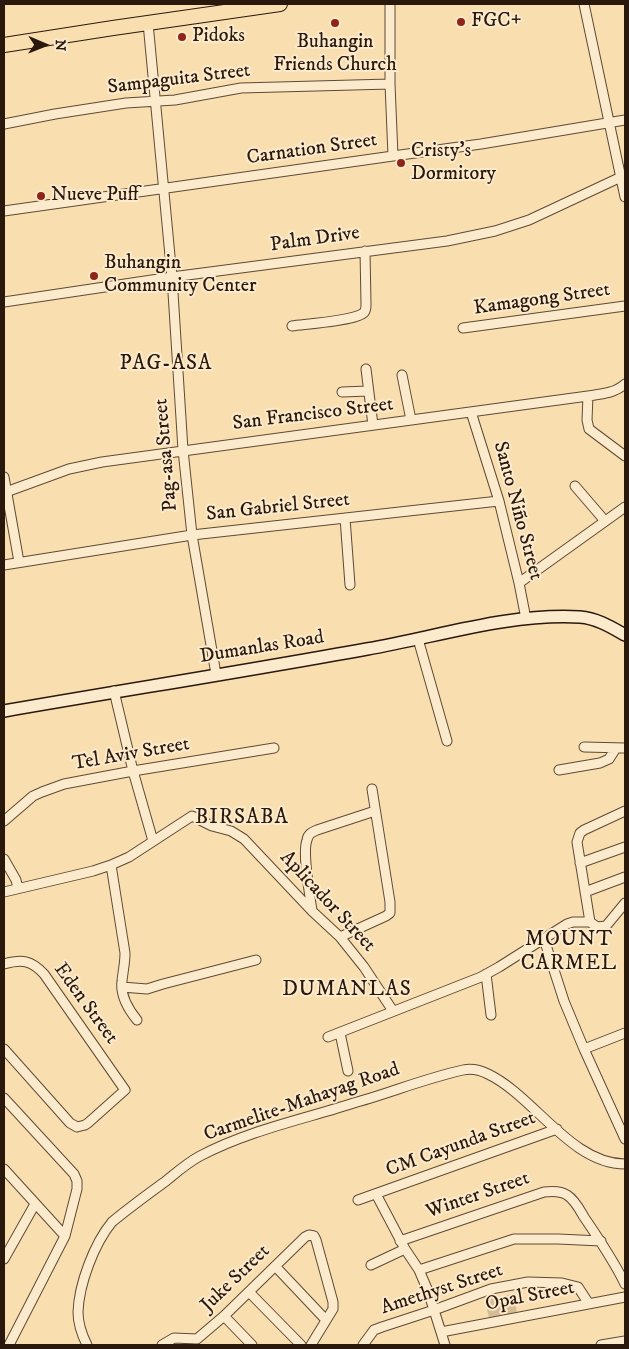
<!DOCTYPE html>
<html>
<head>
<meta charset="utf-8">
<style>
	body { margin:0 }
	#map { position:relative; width:629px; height:1349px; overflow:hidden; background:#f9deb0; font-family:"IM FELL DW Pica",serif }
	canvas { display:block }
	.frame { position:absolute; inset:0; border:5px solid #2a180d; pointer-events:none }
	.north { position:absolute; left:20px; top:20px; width:50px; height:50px; -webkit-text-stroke:4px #fbeacc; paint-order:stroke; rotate:91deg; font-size:14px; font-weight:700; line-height:20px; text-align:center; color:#2a180d }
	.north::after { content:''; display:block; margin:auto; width:18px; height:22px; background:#2a180d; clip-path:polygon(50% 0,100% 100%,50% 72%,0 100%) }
</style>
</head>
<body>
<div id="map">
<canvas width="629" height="1349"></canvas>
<div class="frame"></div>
<div class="north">N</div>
</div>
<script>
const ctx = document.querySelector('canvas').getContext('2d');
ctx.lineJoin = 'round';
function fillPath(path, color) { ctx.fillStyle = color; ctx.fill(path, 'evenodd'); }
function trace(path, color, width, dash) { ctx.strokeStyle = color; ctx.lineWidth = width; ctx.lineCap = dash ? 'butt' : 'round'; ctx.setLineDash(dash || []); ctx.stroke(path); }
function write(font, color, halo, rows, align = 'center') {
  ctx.font = font + ' "IM FELL DW Pica",serif'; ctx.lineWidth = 4; ctx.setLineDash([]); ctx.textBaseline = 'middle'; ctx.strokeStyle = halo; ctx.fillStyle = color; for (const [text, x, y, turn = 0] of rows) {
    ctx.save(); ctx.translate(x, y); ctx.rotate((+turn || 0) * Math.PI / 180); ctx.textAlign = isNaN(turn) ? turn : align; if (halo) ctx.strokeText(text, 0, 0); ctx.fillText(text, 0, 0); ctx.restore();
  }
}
const green = new Path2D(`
	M 513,1294 L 517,1312 L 489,1318 L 485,1300 Z`);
const minor = new Path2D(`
	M 390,4 L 390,84 L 393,156
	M 584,4 L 625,197
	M 148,23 L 172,277 L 183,450 L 192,535 L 216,674
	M 4,124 L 55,114 L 126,103 L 175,100 L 241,88 L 390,84
	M 4,211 L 393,156 L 481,144 L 625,120
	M 4,302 L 172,277 L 447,241 L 495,231 L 529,220 L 621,177
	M 292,326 C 307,324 350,321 362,314 C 366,312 366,308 366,304 L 365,251
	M 463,328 L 625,306
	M 366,369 L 373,425
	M 402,375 L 411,420
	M 342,392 L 368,391
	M 588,396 L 587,420 L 589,429 L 625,456
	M 471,412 L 499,501 L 519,583 L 526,619
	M 4,477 L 19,562
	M 575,486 L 605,521
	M 6,492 L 69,469 L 102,462 L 588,396 C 602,394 615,393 625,384
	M 345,518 L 350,585
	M 4,565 L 192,535 L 499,501
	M 519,583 L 625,507
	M 418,639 L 447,741
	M 114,691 L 133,771 L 153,841
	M 584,747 L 625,748
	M 559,770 L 600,763 L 609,759 L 616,748
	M 4,821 L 33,796 L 42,792 L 64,784 L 133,771 L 274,748
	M 4,859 L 16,880 L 18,888
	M 580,863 L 625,847
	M 111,865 L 125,953 C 125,963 123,971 122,981 C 120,996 128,1009 137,1020
	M 4,892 L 93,871 L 111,865 L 129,857 L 192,816 L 212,826 L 231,831 L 244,839 L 312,911 L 340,937 L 364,967 L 393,1011
	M 585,892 L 625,877
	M 312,911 C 310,895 302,853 307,840 C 308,834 312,832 317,830 L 375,811
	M 590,922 L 577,842 L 580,833 L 584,830 L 625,811
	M 340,937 L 386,916 L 390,913 L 390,902 L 372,789
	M 544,939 L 564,1001 L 584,1049 L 625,1139
	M 4,964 C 22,959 31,960 44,974 L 125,1090 L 88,1123 L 85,1125 L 77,1127 L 70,1123 L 4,1049
	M 486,974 L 491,1015
	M 122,987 L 147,989 L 163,984 L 256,960
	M 340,1033 L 348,1071
	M 328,1037 L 481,977 L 499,967 L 567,924 L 573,922 L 590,922 L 597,927 L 606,926 L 625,903
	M 584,1049 L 625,1033
	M 4,1098 L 74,1174 L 77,1181 L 77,1189 L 65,1236 L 9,1345
	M 4,1169 L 65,1236
	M 376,1194 L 405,1249 L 419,1270 L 428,1291 L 445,1345
	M 358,1200 L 557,1129
	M 400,1241 L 544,1192 C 552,1191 561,1191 567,1195 C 575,1200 580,1210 584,1217 C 599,1239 614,1261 625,1284
	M 4,1259 L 35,1204
	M 371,1265 L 405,1249
	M 275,1266 L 326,1320
	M 419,1270 L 514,1239 L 558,1239 L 601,1241
	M 249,1292 L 301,1345
	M 224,1316 L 252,1345
	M 441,1332 L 625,1297
	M 87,1345 C 82,1335 78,1323 78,1312 C 79,1284 94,1244 112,1222 C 129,1208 148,1194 166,1181 C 177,1172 187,1163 200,1156 C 249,1130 305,1119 357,1102 C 392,1092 427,1078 463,1070 C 472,1068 480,1070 488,1074 C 534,1096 571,1164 625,1164
	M 162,1345 L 174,1338 L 197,1339 L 224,1316 L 305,1237 L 309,1235 L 314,1236 L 316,1240 L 333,1302 L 333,1309 L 311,1345
	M 363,1345 L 374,1330 L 382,1327 L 434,1310 L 491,1289 L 528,1282 L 562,1283 L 578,1287 L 589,1304
	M 601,1345 L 625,1341`);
const secondary = new Path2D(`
	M 4,711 C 125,690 246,671 367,649 C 437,637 507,613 580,617 C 596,618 611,627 625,635`);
const primary = new Path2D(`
	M 4,45 L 113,28 L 280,4`);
const markers = [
	[461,22,5,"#8f2418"],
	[335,23,5,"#8f2418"],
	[182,37,5,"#8f2418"],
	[401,163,5,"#8f2418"],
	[41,196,5,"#8f2418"],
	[94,276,5,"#8f2418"]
];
const poiNames = [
	["FGC+",471,22],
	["Pidoks",192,37],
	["Buhangin",335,43,"center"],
	["Friends Church",335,66,"center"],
	["Cristy's",411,152],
	["Dormitory",411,175],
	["Nueve Puff",51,196],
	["Buhangin",104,264],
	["Community Center",104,287]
];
const streetNames = [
	["Sampaguita Street",179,80,-7],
	["Carnation Street",312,150,-8],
	["Palm Drive",315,240,-8],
	["Kamagong Street",542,300,-8],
	["San Francisco Street",313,415,-7],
	["Pag-asa Street",167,455,-95],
	["San Gabriel Street",278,508,-6],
	["Santo Niño Street",517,511,75],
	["Dumanlas Road",262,648,-9],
	["Tel Aviv Street",131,755,-10],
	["Aplicador Street",327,902,47],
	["Eden Street",85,1004,54],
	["Carmelite-Mahayag Road",302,1103,-19],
	["CM Cayunda Street",461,1145,-20],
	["Winter Street",478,1196,-19],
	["Juke Street",236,1279,-44],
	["Amethyst Street",442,1290,-18],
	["Opal Street",530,1297,-11]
];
const neighbourhoodNames = [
	["PAG-ASA",166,365],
	["BIRSABA",242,819],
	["MOUNT",569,941],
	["CARMEL",569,965],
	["DUMANLAS",347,991]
];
fillPath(green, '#d6bc94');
trace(minor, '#5e4a36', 11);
trace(secondary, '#2a180d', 14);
trace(primary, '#2a180d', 16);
trace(minor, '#fbeacc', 9);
trace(secondary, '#fbeacc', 11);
trace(primary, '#f9deb0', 14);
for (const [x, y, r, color] of markers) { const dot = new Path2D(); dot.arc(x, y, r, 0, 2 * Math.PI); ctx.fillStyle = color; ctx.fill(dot); trace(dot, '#fbeacc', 2); }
write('20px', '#2a180d', '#fbeacc', poiNames, 'left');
write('20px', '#2a180d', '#fbeacc', streetNames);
ctx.letterSpacing = '1px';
write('21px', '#2a180d', '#fbeacc', neighbourhoodNames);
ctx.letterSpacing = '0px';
</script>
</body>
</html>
